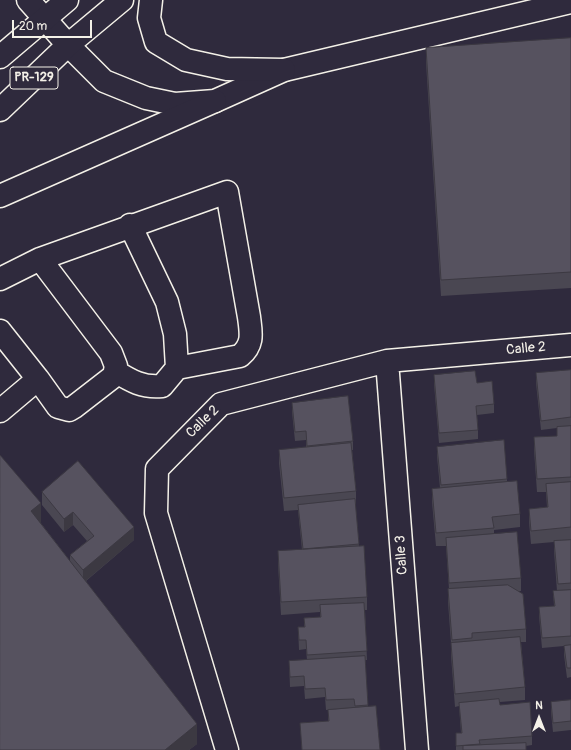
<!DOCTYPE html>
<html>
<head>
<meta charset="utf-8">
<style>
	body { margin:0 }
	#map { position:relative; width:571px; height:750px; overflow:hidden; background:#2f2a3d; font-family:Pangolin,sans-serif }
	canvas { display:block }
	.north { position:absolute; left:519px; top:698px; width:40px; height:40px; -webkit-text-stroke:3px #2f2a3d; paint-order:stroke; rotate:0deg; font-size:11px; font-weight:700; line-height:16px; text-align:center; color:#f4f1e8 }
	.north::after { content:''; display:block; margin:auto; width:14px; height:18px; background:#f4f1e8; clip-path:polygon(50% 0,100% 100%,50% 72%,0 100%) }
	.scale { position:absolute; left:12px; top:20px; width:80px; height:18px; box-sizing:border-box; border:2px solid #f4f1e8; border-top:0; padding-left:5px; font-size:12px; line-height:14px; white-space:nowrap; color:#f4f1e8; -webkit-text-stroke:3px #2f2a3d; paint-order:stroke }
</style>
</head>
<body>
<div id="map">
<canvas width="571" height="750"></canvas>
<div class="north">N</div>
<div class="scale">20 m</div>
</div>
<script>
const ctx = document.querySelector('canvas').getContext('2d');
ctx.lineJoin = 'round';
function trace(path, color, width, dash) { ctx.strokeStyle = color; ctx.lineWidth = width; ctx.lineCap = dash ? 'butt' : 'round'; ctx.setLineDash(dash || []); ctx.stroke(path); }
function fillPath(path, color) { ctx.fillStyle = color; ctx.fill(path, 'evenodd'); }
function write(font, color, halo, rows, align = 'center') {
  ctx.font = font + ' Pangolin,sans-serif'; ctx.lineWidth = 3.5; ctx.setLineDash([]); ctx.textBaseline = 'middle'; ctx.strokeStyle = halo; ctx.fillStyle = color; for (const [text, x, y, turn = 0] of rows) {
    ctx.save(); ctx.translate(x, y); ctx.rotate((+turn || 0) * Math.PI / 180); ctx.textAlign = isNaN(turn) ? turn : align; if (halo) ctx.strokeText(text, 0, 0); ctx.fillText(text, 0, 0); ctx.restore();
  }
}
const minor = new Path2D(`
	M 28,0 L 68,45 L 104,81 L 146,98 L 175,104 L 215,101 L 284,70 L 571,2
	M 0,279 L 40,259 L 227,192 L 249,317 C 251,333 254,344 240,356 L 177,368
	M 0,331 L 38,379 L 0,411
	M 387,361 L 417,750
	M 115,371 C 131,381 143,388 162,386 L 177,368 L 175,334 L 167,302 L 130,225
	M 38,379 L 58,407 L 69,410 L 74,407 L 114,376 L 116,366 L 111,353 L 40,259
	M 227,750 L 156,513 L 157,469 L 221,404 L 387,361 L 571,345`);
const major = new Path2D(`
	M 151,0 L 149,18 L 156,42 L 186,60 L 227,69 L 284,70
	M 0,57 L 67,0
	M 0,110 L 68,45 L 122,0
	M 0,196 L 215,101`);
const wall = new Path2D(`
	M 571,38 L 571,288 L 441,296 L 426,63 L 426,48 Z
	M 571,370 L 571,677 L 567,678 L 564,655 L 564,646 L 542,648 L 539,616 L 539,607 L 554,606 L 553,591 L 557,591 L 554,551 L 554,542 L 531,544 L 529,522 L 529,509 L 547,507 L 546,492 L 537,492 L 534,450 L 534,437 L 557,436 L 557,428 L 541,430 L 536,383 L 536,373 Z
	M 434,375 L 477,383 L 494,404 L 494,413 L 477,415 L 478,430 L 478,439 L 439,443 L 434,384 Z
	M 292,403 L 353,441 L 353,450 L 352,450 L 356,491 L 356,504 L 355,504 L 359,546 L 367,597 L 367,610 L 365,610 L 367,660 L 365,660 L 368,707 L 380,750 L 302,750 L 300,723 L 328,721 L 328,710 L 354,708 L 326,710 L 325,697 L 305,699 L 304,686 L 290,687 L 289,661 L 307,660 L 306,649 L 299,650 L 298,627 L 304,627 L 304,618 L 320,617 L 320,612 L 281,615 L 278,564 L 278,551 L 302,550 L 298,510 L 284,511 L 279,463 L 279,450 L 306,447 L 306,440 L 295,441 L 292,412 Z
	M 437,447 L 507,479 L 507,482 L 520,514 L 520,527 L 494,530 L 494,534 L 521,578 L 521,591 L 519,591 L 526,629 L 526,642 L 521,642 L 525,687 L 525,700 L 500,702 L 500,705 L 532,736 L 532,745 L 526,746 L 526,750 L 456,750 L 456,733 L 461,733 L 459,706 L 455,707 L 451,656 L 451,643 L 448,602 L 448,589 L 449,589 L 446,546 L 436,546 L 432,502 L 432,489 L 440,488 L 437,456 Z
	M 0,455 L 40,522 L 70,561 L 70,555 L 87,541 L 73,525 L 64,532 L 42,505 L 42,492 L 134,540 L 86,581 L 197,744 L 189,750 L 0,750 Z
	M 571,700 L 571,730 L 553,732 L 551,712 L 551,702 Z`);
const shadedWall = new Path2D(`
	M 41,503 L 41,522 L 31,530 L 31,511 Z
	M 73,512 L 73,525 L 64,532 L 64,519 Z
	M 134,527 L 134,540 L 83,583 L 83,570 Z
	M 197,724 L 197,744 L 189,750 L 165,750 Z`);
const building = new Path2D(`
	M 571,38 L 571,272 L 441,280 L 426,48 Z
	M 571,370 L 571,417 L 541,421 L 536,373 Z
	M 475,371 L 477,383 L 492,381 L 494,404 L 476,406 L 478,430 L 439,433 L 434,375 Z
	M 348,396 L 353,441 L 307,446 L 306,431 L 295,432 L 292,403 Z
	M 571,426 L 571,477 L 537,479 L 534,437 L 557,436 L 557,427 Z
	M 504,440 L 507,479 L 441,485 L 437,447 Z
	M 351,443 L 356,491 L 284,498 L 279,450 Z
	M 0,455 L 41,503 L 31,511 L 197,724 L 165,750 L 0,750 Z
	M 78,461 L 134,527 L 83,570 L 70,555 L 94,536 L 73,512 L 64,519 L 42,492 Z
	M 517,481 L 520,514 L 492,517 L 494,528 L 436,533 L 432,489 Z
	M 571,482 L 571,527 L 531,531 L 529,509 L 548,507 L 546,484 Z
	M 355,499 L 359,544 L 303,549 L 298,505 Z
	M 517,532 L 521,578 L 449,583 L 446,538 Z
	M 571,540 L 571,583 L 558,584 L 554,541 Z
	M 364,546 L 367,597 L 281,602 L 278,551 Z
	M 508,585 L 523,594 L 526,629 L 472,633 L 472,638 L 452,640 L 448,589 Z
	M 571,590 L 571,636 L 542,638 L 539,607 L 555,606 L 553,591 Z
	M 364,603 L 367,651 L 307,655 L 306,640 L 299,640 L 298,627 L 305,627 L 304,618 L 321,617 L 320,605 Z
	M 520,637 L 525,687 L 455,694 L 451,643 Z
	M 571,645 L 571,668 L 567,668 L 564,646 Z
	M 365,656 L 368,705 L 355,706 L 354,699 L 326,700 L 325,688 L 305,689 L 304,676 L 290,677 L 289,661 Z
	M 499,699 L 500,705 L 530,702 L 532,736 L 479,740 L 480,744 L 456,746 L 456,733 L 462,733 L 459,703 Z
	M 571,700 L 571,721 L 553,723 L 551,702 Z
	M 376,706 L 380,750 L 302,750 L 300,723 L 329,721 L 328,710 Z
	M 526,743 L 526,750 L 463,750 L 463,746 Z`);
const shields = [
	[34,78,48]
];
const shieldNames = [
	["PR-129",34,78]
];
const streetNames = [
	["Calle 2",526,349,-5],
	["Calle 2",203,422,-44],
	["Calle 3",402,555,-94]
];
trace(minor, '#f4f1e8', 25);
trace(major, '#f4f1e8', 25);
trace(minor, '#2f2a3d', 22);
trace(major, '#2f2a3d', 22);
fillPath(wall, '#4a4752');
fillPath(shadedWall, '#3c3942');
fillPath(building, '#56525f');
trace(building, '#3c3942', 1);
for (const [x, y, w] of shields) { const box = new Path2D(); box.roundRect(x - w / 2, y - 11, w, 22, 3); ctx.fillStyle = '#2f2a3d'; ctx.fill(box); trace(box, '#f4f1e8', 1); }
write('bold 13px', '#f4f1e8', null, shieldNames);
write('14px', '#f4f1e8', '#2f2a3d', streetNames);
</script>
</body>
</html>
